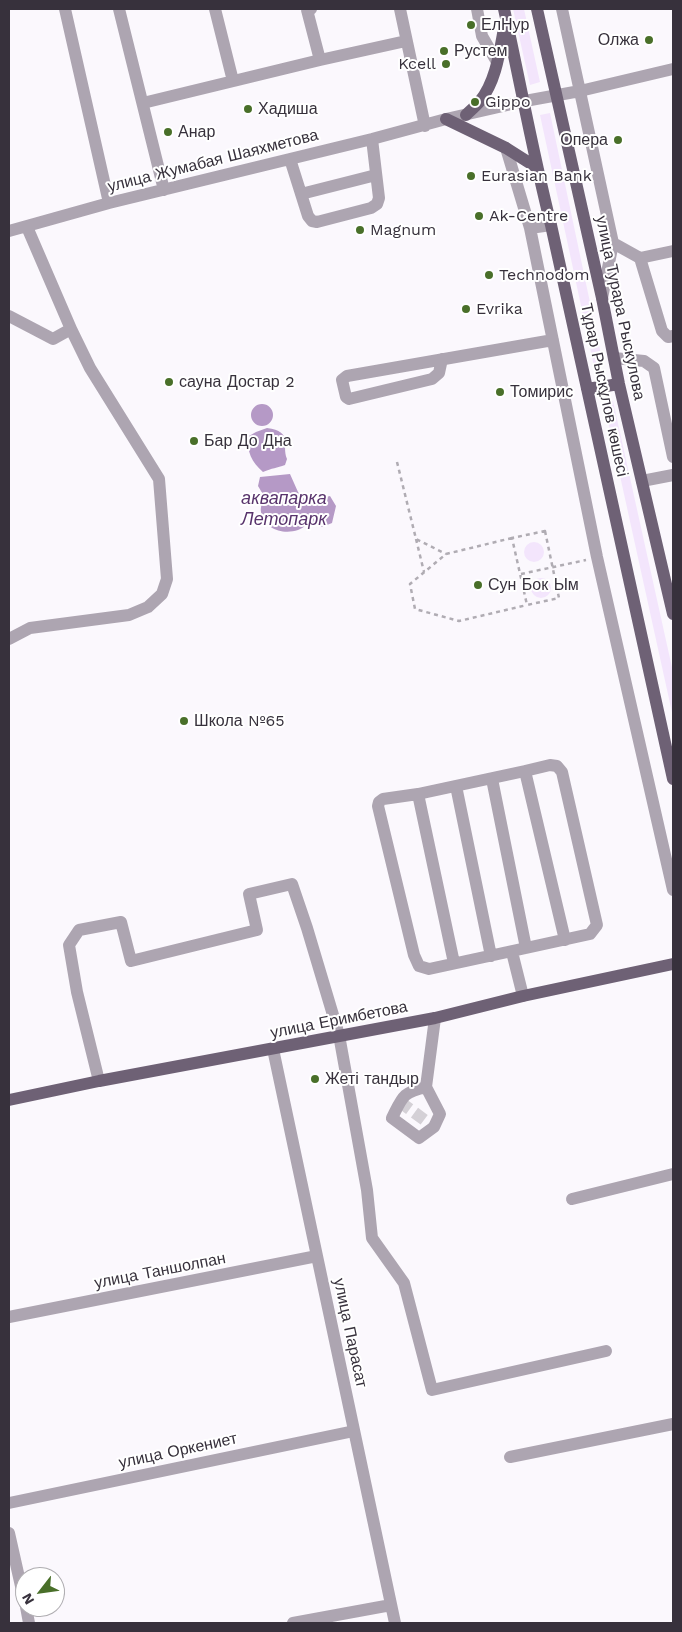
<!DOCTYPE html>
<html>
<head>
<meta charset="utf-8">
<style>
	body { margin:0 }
	#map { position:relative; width:682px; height:1632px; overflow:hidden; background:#fbf8fd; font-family:"Work Sans",sans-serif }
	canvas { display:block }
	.frame { position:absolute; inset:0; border:10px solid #37313c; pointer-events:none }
	.north { position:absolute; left:15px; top:1567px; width:50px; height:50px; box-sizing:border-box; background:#fff; border:1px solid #afadb1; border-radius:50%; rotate:240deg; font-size:14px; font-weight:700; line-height:20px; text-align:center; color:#37313c }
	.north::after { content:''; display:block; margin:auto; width:18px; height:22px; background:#496f29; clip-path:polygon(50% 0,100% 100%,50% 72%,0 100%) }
</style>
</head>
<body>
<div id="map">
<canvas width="682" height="1632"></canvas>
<div class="frame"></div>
<div class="north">N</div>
</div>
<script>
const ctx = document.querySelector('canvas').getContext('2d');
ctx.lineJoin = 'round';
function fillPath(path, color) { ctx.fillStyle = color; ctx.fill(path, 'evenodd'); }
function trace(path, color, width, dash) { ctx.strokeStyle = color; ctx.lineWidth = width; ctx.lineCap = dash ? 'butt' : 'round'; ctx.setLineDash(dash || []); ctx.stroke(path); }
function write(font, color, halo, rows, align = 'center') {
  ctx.font = font + ' "Work Sans",sans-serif'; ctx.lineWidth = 4; ctx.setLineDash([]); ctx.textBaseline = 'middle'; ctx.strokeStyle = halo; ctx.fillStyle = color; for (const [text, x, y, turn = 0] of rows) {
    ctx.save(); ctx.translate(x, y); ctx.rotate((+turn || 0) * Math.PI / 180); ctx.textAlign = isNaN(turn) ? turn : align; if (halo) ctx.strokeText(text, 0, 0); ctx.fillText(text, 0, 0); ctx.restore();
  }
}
const green = new Path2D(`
	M 513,9 L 524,9 L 540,82 L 530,85 Z
	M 550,113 L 603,364 L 594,366 L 540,115 Z
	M 613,401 L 673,672 L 673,717 L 604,403 Z
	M524 552a10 10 0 1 1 20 0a10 10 0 1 1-20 0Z
	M531 588a10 10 0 1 1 20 0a10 10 0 1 1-20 0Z`);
const water = new Path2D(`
	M251 415a11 11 0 1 1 22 0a11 11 0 1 1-22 0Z
	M 267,428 C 294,432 281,444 287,459 L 285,465 C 277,468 272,468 263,472 C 252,462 246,452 249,436 L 256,432 Z
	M 290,474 L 298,492 L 307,502 L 330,496 L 336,506 L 332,523 L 322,527 L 312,522 C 308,524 303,528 298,530 C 283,535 264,529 261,512 C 260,507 263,501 264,496 L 258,486 L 260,477 Z`);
const minorTunnel = new Path2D(`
	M 400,1102 L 434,1127`);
const path = new Path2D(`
	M 397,462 L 416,539 L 446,554
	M 545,531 L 559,598 L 527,605 L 512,538 Z
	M 512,538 L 446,554 L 410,584 L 415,609 L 459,621 L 527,605
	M 416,539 L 424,572
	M 521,574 L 586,560`);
const minor = new Path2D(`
	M 65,9 L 109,203
	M 119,9 L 164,190
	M 215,9 L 233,81
	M 311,9 L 307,10 L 320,60
	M 400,9 L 425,126
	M 477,9 L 482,36 L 497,62
	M 562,9 L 613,243 L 602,298
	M 143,103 L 320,60 L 406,41
	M 506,148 L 530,228 L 597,557 L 673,890
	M 290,159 L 308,216 L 312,221 L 317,222 L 371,208 L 377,204 L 379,198 L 372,139
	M 301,194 L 376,175
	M 530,228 L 551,225
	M 9,231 L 109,203 L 372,139 L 446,119 L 525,101 L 580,91 L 673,69
	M 613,243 L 640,258 L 662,331 L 668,337 L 673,336
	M 640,258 L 673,251
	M 9,316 L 53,339 L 71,329
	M 614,358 L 644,361 L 654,368 L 673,457
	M 442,359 L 439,373 L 432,379 L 349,399 L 346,397 L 342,380 L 347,376 L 553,340
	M 642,481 L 673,475
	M 9,639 L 30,628 L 129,615 L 148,607 L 162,594 L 167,579 L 159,479 L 90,368 L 71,329 L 27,227
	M 492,779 L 526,948 L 429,969 L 419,966 L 414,955 L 378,806 L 379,802 L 383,799 L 418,794 L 525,771
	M 456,786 L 491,956
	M 418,794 L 454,963
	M 526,948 L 590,934 L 597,925 L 562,772 L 557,766 L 550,765 L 525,771 L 565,940
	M 512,952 L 523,996
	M 273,1049 L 395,1623
	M 99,1081 L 77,992 L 69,945 L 79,930 L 121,922 L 131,961 L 257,930 L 249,894 L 292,884 L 307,928 L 339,1035 L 367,1190 L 372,1238 L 404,1283 L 432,1390 L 606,1351
	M 426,1087 C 402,1093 403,1096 392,1118 L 419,1138 L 434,1127 L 440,1114 L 426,1087 L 435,1018
	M 572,1199 L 673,1174
	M 9,1317 L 317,1256
	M 510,1457 L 673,1424
	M 9,1503 L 354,1431
	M 9,1533 L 25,1604
	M 26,1607 L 29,1623
	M 293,1623 L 391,1605`);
const major = new Path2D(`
	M 504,9 C 520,81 533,154 551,225 L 673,779
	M 537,9 L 602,298 L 619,384 L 673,614
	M 466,115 C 471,110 476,106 480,101 C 497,80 500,48 505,23
	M 446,119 L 506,148 L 536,167
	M 587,389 L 619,384
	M 9,1100 L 99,1081 L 435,1018 L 523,996 L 673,964`);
const markers = [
	[471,25,5,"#496f29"],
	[649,40,5,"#496f29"],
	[444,51,5,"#496f29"],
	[446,64,5,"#496f29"],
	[475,102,5,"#496f29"],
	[248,109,5,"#496f29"],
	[168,132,5,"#496f29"],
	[618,140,5,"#496f29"],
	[471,176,5,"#496f29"],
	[479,216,5,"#496f29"],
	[360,230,5,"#496f29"],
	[489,275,5,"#496f29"],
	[466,309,5,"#496f29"],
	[169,382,5,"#496f29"],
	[500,392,5,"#496f29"],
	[194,441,5,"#496f29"],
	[478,585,5,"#496f29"],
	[184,721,5,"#496f29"],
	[315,1079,5,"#496f29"]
];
const poiNames = [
	["ЕлНур",481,25],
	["Олжа",639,40,"right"],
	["Рустем",454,51],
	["Kcell",436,64,"right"],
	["Gippo",485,102],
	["Хадиша",258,109],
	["Анар",178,132],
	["Опера",608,140,"right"],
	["Eurasian Bank",481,176],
	["Ak-Centre",489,216],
	["Magnum",370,230],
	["Technodom",499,275],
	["Evrika",476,309],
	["сауна Достар 2",179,382],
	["Томирис",510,392],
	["Бар До Дна",204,441],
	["Сун Бок Ым",488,585],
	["Школа №65",194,721],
	["Жеті тандыр",325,1079]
];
const streetNames = [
	["улица Жумабая Шаяхметова",213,161,-14],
	["улица Турара Рыскулова",620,308,78],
	["Тұрар Рыскұлов көшесі",604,390,78],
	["улица Еримбетова",339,1020,-11],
	["улица Таншолпан",160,1271,-11],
	["улица Парасат",350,1333,78],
	["улица Оркениет",178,1451,-12]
];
const waterNames = [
	["аквапарка",284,499],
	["Летопарк",284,520]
];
fillPath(green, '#f3e5fc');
fillPath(water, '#b599c6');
trace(minorTunnel, '#d4d0d6', 12, [12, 6]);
trace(path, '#b0acb3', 2.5, [4, 4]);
trace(minor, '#ada5b1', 12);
trace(major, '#6e6175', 12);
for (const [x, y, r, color] of markers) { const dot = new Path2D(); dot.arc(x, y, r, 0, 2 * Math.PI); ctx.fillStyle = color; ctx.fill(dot); trace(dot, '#fff', 2); }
write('16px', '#37313c', '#fff', poiNames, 'left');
write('16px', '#37313c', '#fff', streetNames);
write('italic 18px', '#58336c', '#fff', waterNames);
</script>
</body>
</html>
